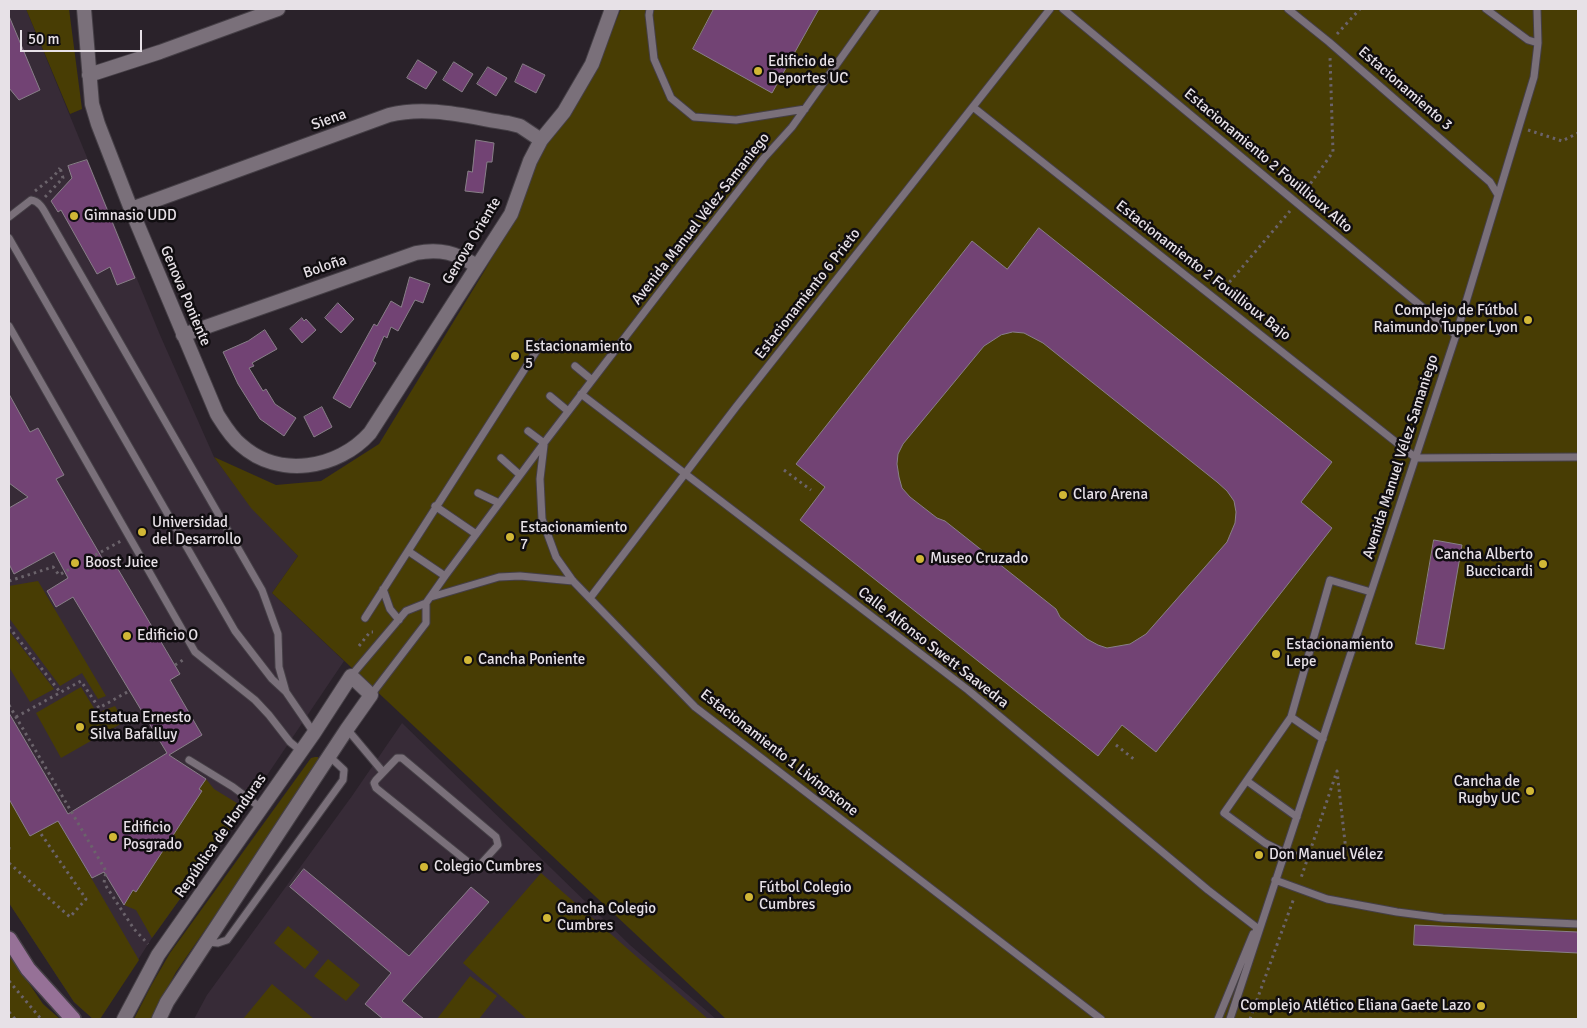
<!DOCTYPE html>
<html>
<head>
<meta charset="utf-8">
<style>
	body { margin:0 }
	#map { position:relative; width:1587px; height:1028px; overflow:hidden; background:#2a222a; font-family:Signika,sans-serif }
	canvas { display:block }
	.frame { position:absolute; inset:0; border:10px solid #e7e1e7; pointer-events:none }
	.scale { position:absolute; left:20px; top:30px; width:122px; height:22px; box-sizing:border-box; border:2px solid #e7e1e7; border-top:0; padding-left:6px; font-size:15px; line-height:18px; white-space:nowrap; color:#e7e1e7; -webkit-text-stroke:4px #100d10; paint-order:stroke }
</style>
</head>
<body>
<div id="map">
<canvas width="1587" height="1028"></canvas>
<div class="frame"></div>
<div class="scale">50 m</div>
</div>
<script>
const ctx = document.querySelector('canvas').getContext('2d');
ctx.lineJoin = 'round';
function fillPath(path, color) { ctx.fillStyle = color; ctx.fill(path, 'evenodd'); }
function trace(path, color, width, dash) { ctx.strokeStyle = color; ctx.lineWidth = width; ctx.lineCap = dash ? 'butt' : 'round'; ctx.setLineDash(dash || []); ctx.stroke(path); }
function write(font, color, halo, rows, align = 'center') {
  ctx.font = font + ' Signika,sans-serif'; ctx.lineWidth = 5; ctx.setLineDash([]); ctx.textBaseline = 'middle'; ctx.strokeStyle = halo; ctx.fillStyle = color; for (const [text, x, y, turn = 0] of rows) {
    ctx.save(); ctx.translate(x, y); ctx.rotate((+turn || 0) * Math.PI / 180); ctx.textAlign = isNaN(turn) ? turn : align; if (halo) ctx.strokeText(text, 0, 0); ctx.fillText(text, 0, 0); ctx.restore();
  }
}
const built = new Path2D(`
	M 9,9 L 26,9 L 160,335 L 214,457 L 252,508 L 298,556 L 272,593 L 344,661 L 245,808 L 152,938 L 100,1019 L 93,1019 L 74,1002 L 9,903 Z
	M 402,723 L 630,945 L 716,1019 L 194,1019 L 207,995 L 352,796 Z`);
const green = new Path2D(`
	M 26,9 L 69,9 L 82,109 L 70,114 Z
	M 621,9 L 1578,9 L 1578,1019 L 726,1019 L 272,593 L 298,556 L 251,508 L 214,457 L 276,485 L 321,481 L 379,444 L 485,270 L 516,215 L 546,140 L 595,70 Z
	M 38,581 L 106,696 L 98,699 L 82,673 L 60,686 L 9,618 L 9,586 Z
	M 9,631 L 54,689 L 30,702 L 9,667 Z
	M 81,687 L 97,713 L 115,706 L 124,722 L 61,758 L 36,713 Z
	M 315,757 L 318,757 L 320,763 L 176,972 L 151,1019 L 134,1019 L 152,984 L 170,953 L 311,758 Z
	M 206,779 L 214,789 L 245,808 L 152,938 L 136,910 L 124,905 Z
	M 9,799 L 30,836 L 58,821 L 139,960 L 100,1019 L 93,1019 L 74,1002 L 9,903 Z
	M 541,873 L 708,1019 L 527,1019 L 463,963 Z
	M 288,926 L 319,952 L 305,969 L 274,943 Z
	M 9,954 L 43,1004 L 60,1019 L 11,1019 L 9,1017 Z
	M 328,959 L 360,985 L 346,1001 L 314,976 Z
	M 470,976 L 497,996 L 479,1019 L 437,1019 Z
	M 272,984 L 314,1019 L 243,1019 Z`);
const building = new Path2D(`
	M 714,9 L 819,9 L 772,93 L 693,49 Z
	M 9,16 L 40,90 L 19,100 L 9,88 Z
	M 418,60 L 437,72 L 426,89 L 407,78 Z
	M 454,62 L 473,74 L 462,92 L 443,80 Z
	M 523,64 L 545,75 L 536,93 L 515,82 Z
	M 488,67 L 507,78 L 496,96 L 477,84 Z
	M 476,140 L 494,143 L 492,162 L 487,162 L 483,193 L 465,191 L 468,171 L 472,172 Z
	M 87,160 L 135,278 L 117,285 L 110,267 L 97,274 L 61,210 L 58,212 L 51,201 L 72,178 L 68,166 Z
	M 1039,228 L 1332,462 L 1301,502 L 1332,528 L 1156,752 L 1122,725 L 1098,756 L 800,520 L 825,487 L 796,464 L 972,241 L 1007,269 ZM 1013,332 L 1024,333 L 1043,343 L 1217,482 L 1227,491 L 1234,501 L 1236,512 L 1235,523 L 1227,542 L 1146,634 L 1130,644 L 1107,648 L 1098,645 L 1087,639 L 1060,617 L 1056,609 L 945,521 L 937,518 L 910,497 L 902,488 L 899,477 L 897,464 L 898,454 L 903,444 L 984,346 L 1001,335 Z
	M 410,277 L 430,284 L 423,303 L 415,300 L 398,331 L 391,327 L 387,338 L 384,336 L 373,361 L 376,363 L 350,408 L 333,398 L 374,324 L 377,326 L 391,301 L 401,307 Z
	M 338,303 L 354,319 L 341,333 L 325,318 Z
	M 302,318 L 304,321 L 306,319 L 316,330 L 302,343 L 290,329 Z
	M 265,330 L 277,349 L 252,363 L 254,366 L 249,368 L 263,391 L 266,389 L 275,404 L 296,418 L 284,436 L 260,419 L 238,384 L 223,352 L 248,341 Z
	M 9,394 L 30,432 L 38,428 L 64,475 L 56,479 L 105,563 L 112,559 L 180,674 L 170,680 L 202,735 L 169,755 L 206,779 L 199,789 L 202,791 L 136,892 L 133,890 L 124,905 L 104,872 L 92,878 L 58,821 L 30,836 L 9,799 L 9,713 L 68,814 L 167,753 L 73,597 L 56,607 L 47,591 L 68,578 L 54,552 L 14,574 L 9,564 L 9,508 L 28,497 L 9,483 Z
	M 322,407 L 332,427 L 314,437 L 304,417 Z
	M 1434,540 L 1462,545 L 1444,649 L 1416,644 Z
	M 304,869 L 409,956 L 471,887 L 489,902 L 402,1001 L 424,1019 L 383,1019 L 365,1004 L 391,973 L 290,887 Z
	M 1415,925 L 1578,932 L 1578,953 L 1414,945 Z`);
const path = new Path2D(`
	M 1337,34 L 1360,9
	M 1528,130 L 1562,141 L 1578,133
	M 35,191 L 54,176 L 60,168
	M 1303,194 L 1333,152 L 1330,57
	M 45,197 L 63,178 L 60,168
	M 1221,292 L 1290,211
	M 784,470 L 811,490
	M 9,581 L 53,567 L 59,575 L 121,541
	M 9,627 L 60,692
	M 359,646 L 370,632 L 373,632
	M 175,665 L 186,658
	M 9,705 L 106,871 L 104,883 L 134,929 L 148,944
	M 16,717 L 81,681 L 99,708 L 129,691
	M 1116,745 L 1135,760
	M 9,847 L 9,851
	M 1295,853 L 1346,851 L 1337,771 L 1301,878
	M 9,863 L 70,917 L 86,899 L 39,831
	M 9,981 L 41,1019
	M 9,1012 L 15,1019
	M 1250,1019 L 1294,898`);
const lane = new Path2D(`
	M 650,9 L 649,15 L 654,59 L 671,98 L 694,117 L 736,120 L 805,109
	M 1063,9 L 1456,335
	M 1288,9 L 1329,42 L 1490,182 L 1498,195
	M 1486,9 L 1528,40 L 1538,43
	M 973,107 L 1416,458 L 1578,457
	M 9,217 L 31,200 C 41,201 45,213 50,221 L 262,590 L 278,634 L 279,667 L 286,692 L 314,733
	M 9,238 L 235,631 L 272,679 L 286,692
	M 9,326 L 195,652 L 255,700 L 269,715 L 290,742 L 301,751
	M 575,366 L 592,380
	M 581,394 L 968,690 L 1208,890 L 1256,927 L 1257,934
	M 550,396 L 568,411
	M 528,431 L 544,443
	M 544,445 L 540,479 L 542,519 L 556,557 L 573,581 L 695,707 L 1101,1019
	M 501,458 L 520,475
	M 478,493 L 499,503
	M 435,506 L 476,534
	M 408,551 L 445,576
	M 383,589 L 390,609 L 399,620
	M 431,597 L 499,577 L 520,576 L 573,581
	M 590,598 L 736,407 L 1050,9
	M 365,618 L 542,342
	M 351,676 L 406,611 L 426,603
	M 371,695 L 426,623 L 426,603 L 445,576 L 544,443 L 682,263 L 764,158 L 792,127 L 876,9
	M 1291,717 L 1323,739
	M 347,729 L 383,772
	M 397,758 L 402,758 L 496,837 L 498,845 L 478,867 L 473,866 L 376,788 L 374,783 L 376,780 Z
	M 189,760 L 233,787 L 261,808
	M 1247,781 L 1297,817
	M 1285,853 L 1265,843 L 1224,813 L 1291,717 L 1330,580 L 1371,592
	M 1275,880 L 1327,899 L 1397,912 L 1443,918 L 1578,924
	M 207,942 L 218,943 L 227,940 L 343,780 L 344,770 L 329,756
	M 1218,1019 L 1253,934
	M 1230,1019 L 1456,335 L 1534,77 L 1538,43 L 1537,9`);
const street = new Path2D(`
	M 84,9 L 92,104 L 98,124 L 131,209 L 217,414 C 224,425 231,437 241,445 C 279,479 338,469 370,433 L 511,214 L 530,161 L 541,140 L 564,112 L 592,64 L 612,9
	M 89,75 L 160,52 L 278,9
	M 131,209 L 389,115 C 428,105 469,117 508,123 L 520,126 L 541,140
	M 183,335 L 416,253 C 440,248 456,253 477,266
	M 124,1019 L 158,955 L 314,733 L 351,676 L 371,695 L 347,729 L 167,1002 L 159,1019`);
const secondary = new Path2D(`
	M 9,939 L 28,969 L 73,1019`);
const markers = [
	[758,71,5,"#d1b736"],
	[74,216,5,"#d1b736"],
	[1528,320,5,"#d1b736"],
	[515,356,5,"#d1b736"],
	[1063,495,5,"#d1b736"],
	[142,532,5,"#d1b736"],
	[510,537,5,"#d1b736"],
	[920,559,5,"#d1b736"],
	[75,563,5,"#d1b736"],
	[1543,564,5,"#d1b736"],
	[127,636,5,"#d1b736"],
	[1276,654,5,"#d1b736"],
	[468,660,5,"#d1b736"],
	[80,727,5,"#d1b736"],
	[1530,791,5,"#d1b736"],
	[113,837,5,"#d1b736"],
	[1259,855,5,"#d1b736"],
	[424,867,5,"#d1b736"],
	[749,897,5,"#d1b736"],
	[547,918,5,"#d1b736"],
	[1481,1006,5,"#d1b736"]
];
const poiNames = [
	["Edificio de",768,62],
	["Deportes UC",768,79],
	["Gimnasio UDD",84,216],
	["Complejo de Fútbol",1518,311,"right"],
	["Raimundo Tupper Lyon",1518,328,"right"],
	["Estacionamiento",525,347],
	["5",525,364],
	["Claro Arena",1073,495],
	["Universidad",152,523],
	["del Desarrollo",152,540],
	["Estacionamiento",520,528],
	["7",520,545],
	["Cancha Alberto",1533,555,"right"],
	["Buccicardi",1533,572,"right"],
	["Museo Cruzado",930,559],
	["Boost Juice",85,563],
	["Edificio O",137,636],
	["Estacionamiento",1286,645],
	["Lepe",1286,662],
	["Cancha Poniente",478,660],
	["Estatua Ernesto",90,718],
	["Silva Bafalluy",90,735],
	["Cancha de",1520,782,"right"],
	["Rugby UC",1520,799,"right"],
	["Edificio",123,828],
	["Posgrado",123,845],
	["Don Manuel Vélez",1269,855],
	["Colegio Cumbres",434,867],
	["Fútbol Colegio",759,888],
	["Cumbres",759,905],
	["Cancha Colegio",557,909],
	["Cumbres",557,926],
	["Complejo Atlético Eliana Gaete Lazo",1471,1006,"right"]
];
const streetNames = [
	["Estacionamiento 3",1405,89,41],
	["Siena",329,120,-20],
	["Estacionamiento 2 Fouillioux Alto",1268,161,40],
	["Avenida Manuel Vélez Samaniego",701,219,-52],
	["Genova Oriente",472,241,-59],
	["Boloña",325,267,-19],
	["Estacionamiento 2 Fouillioux Bajo",1203,271,38],
	["Estacionamiento 6 Prieto",808,294,-52],
	["Genova Poniente",185,296,67],
	["Avenida Manuel Vélez Samaniego",1401,457,-72],
	["Calle Alfonso Swett Saavedra",933,648,38],
	["Estacionamiento 1 Livingstone",779,753,38],
	["República de Honduras",221,836,-55]
];
fillPath(built, '#372b37');
fillPath(green, '#483d04');
fillPath(building, '#724374');
trace(building, '#887f88', 1);
trace(lane, '#453f46', 9);
trace(street, '#453f46', 16);
trace(secondary, '#453f46', 18);
trace(path, '#6b636b', 3, [2.5, 4]);
trace(lane, '#7a707a', 7);
trace(street, '#7a707a', 14);
trace(secondary, '#967197', 15);
for (const [x, y, r, color] of markers) { const dot = new Path2D(); dot.arc(x, y, r, 0, 2 * Math.PI); ctx.fillStyle = color; ctx.fill(dot); trace(dot, '#100d10', 2); }
write('15px', '#e7e1e7', '#100d10', poiNames, 'left');
write('15px', '#e7e1e7', '#100d10', streetNames);
</script>
</body>
</html>
